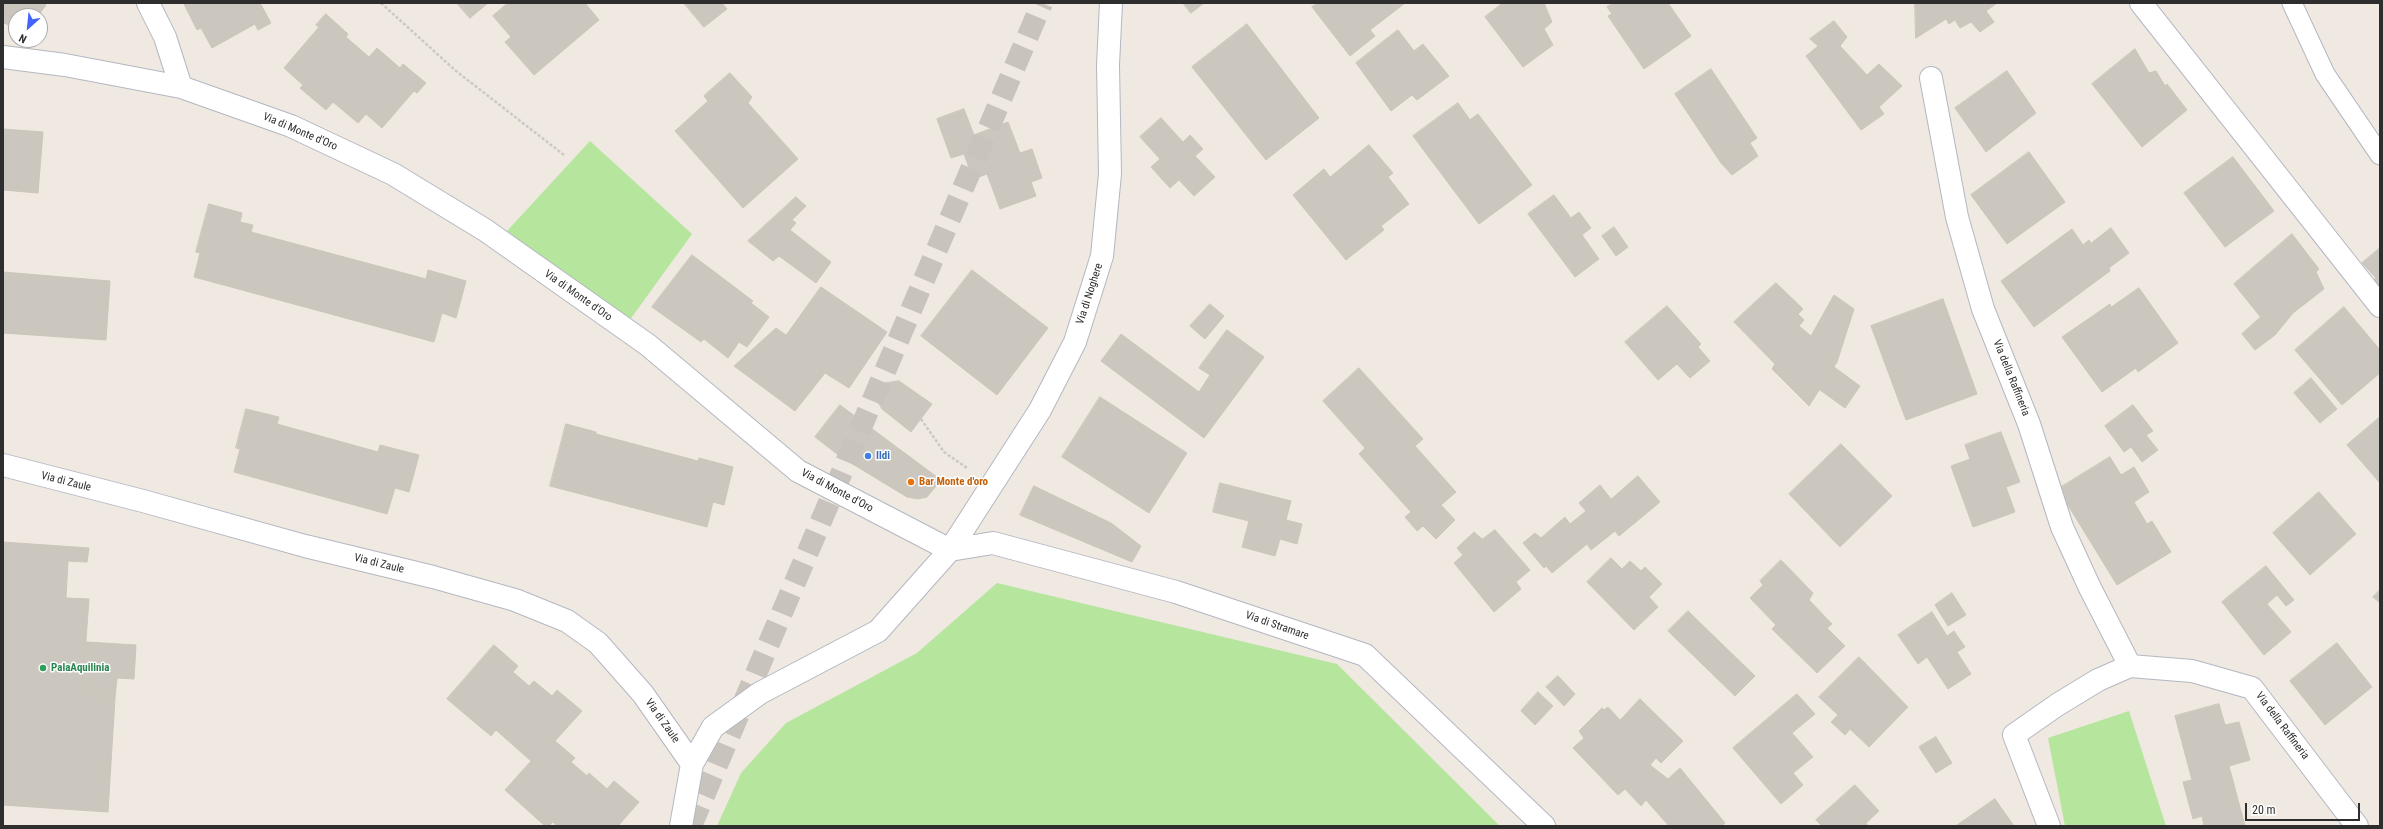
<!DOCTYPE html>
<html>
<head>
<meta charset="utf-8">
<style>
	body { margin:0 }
	#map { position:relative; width:2383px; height:829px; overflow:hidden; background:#efe9e1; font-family:"Roboto Condensed",sans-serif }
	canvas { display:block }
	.frame { position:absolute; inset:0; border:4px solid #2e2e2e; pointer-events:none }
	.north { position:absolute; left:8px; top:8px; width:40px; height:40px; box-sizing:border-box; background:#fff; border:1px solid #ababab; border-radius:50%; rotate:207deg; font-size:11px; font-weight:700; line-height:16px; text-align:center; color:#2e2e2e }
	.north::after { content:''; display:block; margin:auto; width:14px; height:18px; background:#4264fb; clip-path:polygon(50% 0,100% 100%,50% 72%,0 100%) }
	.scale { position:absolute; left:2245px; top:803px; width:115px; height:18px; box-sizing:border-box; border:2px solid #2e2e2e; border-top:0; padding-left:5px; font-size:12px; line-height:14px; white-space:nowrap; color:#2e2e2e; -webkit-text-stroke:3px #fff; paint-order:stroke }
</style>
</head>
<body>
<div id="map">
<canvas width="2383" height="829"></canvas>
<div class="frame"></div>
<div class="north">N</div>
<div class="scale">20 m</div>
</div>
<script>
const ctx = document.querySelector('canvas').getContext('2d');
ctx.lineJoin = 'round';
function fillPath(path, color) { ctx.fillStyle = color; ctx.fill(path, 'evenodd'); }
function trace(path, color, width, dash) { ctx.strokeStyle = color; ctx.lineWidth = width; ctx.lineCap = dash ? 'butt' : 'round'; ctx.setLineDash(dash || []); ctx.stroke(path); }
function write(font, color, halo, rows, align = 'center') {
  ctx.font = font + ' "Roboto Condensed",sans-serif'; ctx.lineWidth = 3; ctx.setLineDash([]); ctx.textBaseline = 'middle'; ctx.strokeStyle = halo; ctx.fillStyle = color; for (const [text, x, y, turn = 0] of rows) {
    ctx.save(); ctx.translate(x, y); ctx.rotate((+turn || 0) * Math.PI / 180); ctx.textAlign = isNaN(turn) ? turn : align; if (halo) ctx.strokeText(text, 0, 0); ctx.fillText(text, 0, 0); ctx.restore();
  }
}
const green = new Path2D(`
	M 590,141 L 692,234 L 629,321 L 507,231 Z
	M 997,583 L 1337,664 L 1500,826 L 717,826 L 741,773 L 786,723 L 917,653 Z
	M 2129,711 L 2166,826 L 2065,826 L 2048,738 Z`);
const building = new Path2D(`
	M 3,3 L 43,3 L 46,5 L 38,16 L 16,16 L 16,30 L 5,23 L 3,25 Z
	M 260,3 L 271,23 L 258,30 L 255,24 L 212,48 L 201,28 L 197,30 L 184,4 Z
	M 457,3 L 488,3 L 470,18 Z
	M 508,3 L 585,3 L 599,20 L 534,75 L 505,42 L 511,37 L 493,16 Z
	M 684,3 L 722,3 L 727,9 L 704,27 Z
	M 1183,3 L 1204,3 L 1191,13 Z
	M 1318,3 L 1405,3 L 1370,30 L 1375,36 L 1350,56 L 1312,7 Z
	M 1503,3 L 1544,3 L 1552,22 L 1544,29 L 1553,45 L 1523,67 L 1485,17 Z
	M 1613,3 L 1668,3 L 1691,36 L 1644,69 L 1608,16 L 1612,14 L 1607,7 Z
	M 1915,3 L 1997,3 L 1986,11 L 1994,22 L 1980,32 L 1971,22 L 1960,28 L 1955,20 L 1949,24 L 1946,19 L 1916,38 Z
	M 326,14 L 348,34 L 346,37 L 369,57 L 377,48 L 400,68 L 403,64 L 426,83 L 417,93 L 414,91 L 382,128 L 366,114 L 358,123 L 333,102 L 326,110 L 300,88 L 303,85 L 284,68 L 319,27 L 316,25 Z
	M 1834,21 L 1847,37 L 1840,46 L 1867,75 L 1879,64 L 1902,86 L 1879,107 L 1884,114 L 1861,130 L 1806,56 L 1818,46 L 1810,39 Z
	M 1247,24 L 1319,118 L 1266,160 L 1192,67 Z
	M 1398,30 L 1414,51 L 1423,44 L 1449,76 L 1417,100 L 1412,95 L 1391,111 L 1356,63 Z
	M 2135,49 L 2149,73 L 2156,71 L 2165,86 L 2167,84 L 2187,110 L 2142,147 L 2092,84 Z
	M 1711,69 L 1757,138 L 1721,163 L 1675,94 Z
	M 2007,71 L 2036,113 L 1986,152 L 1955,108 Z
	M 730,73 L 752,97 L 748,103 L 798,159 L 743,208 L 675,131 L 708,101 L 704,96 Z
	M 1458,103 L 1470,120 L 1478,114 L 1532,185 L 1479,224 L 1413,136 Z
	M 964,109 L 974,135 L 1008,122 L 1020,153 L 1032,149 L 1042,178 L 1031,182 L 1036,196 L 1000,209 L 987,174 L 973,179 L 964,154 L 951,158 L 937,119 Z
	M 1161,118 L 1183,142 L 1190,135 L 1203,149 L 1195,156 L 1215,177 L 1194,196 L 1179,180 L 1170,188 L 1151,167 L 1160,159 L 1140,137 Z
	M 3,129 L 43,132 L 38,193 L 3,190 Z
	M 1750,143 L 1758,156 L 1732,175 L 1721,163 Z
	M 1369,145 L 1393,173 L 1388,177 L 1409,204 L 1381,226 L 1384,230 L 1346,260 L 1293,195 L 1324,169 L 1330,177 Z
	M 2029,152 L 2065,202 L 2007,244 L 1971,195 Z
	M 2233,157 L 2274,211 L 2225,247 L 2184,193 Z
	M 1554,195 L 1571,218 L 1579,212 L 1591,228 L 1582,235 L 1599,259 L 1575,277 L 1528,214 Z
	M 796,197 L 806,206 L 792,220 L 796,223 L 790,230 L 831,262 L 816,283 L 779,256 L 773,261 L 748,241 Z
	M 209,204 L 242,213 L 240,222 L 253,225 L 251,232 L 426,279 L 428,270 L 466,281 L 456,318 L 442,313 L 434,342 L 194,277 L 200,253 L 196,252 Z
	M 1614,227 L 1628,247 L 1616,256 L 1602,236 Z
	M 2111,228 L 2129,253 L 2109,268 L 2110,271 L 2034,327 L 2001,281 L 2072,229 L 2083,245 L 2089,240 L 2091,243 Z
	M 2292,234 L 2319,269 L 2316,272 L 2324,289 L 2293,313 L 2275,335 L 2234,284 Z
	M 2380,248 L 2380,298 L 2368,285 L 2376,278 L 2362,263 Z
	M 692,255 L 753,301 L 751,303 L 769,317 L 747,347 L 739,342 L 728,358 L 704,339 L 701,342 L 652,307 Z
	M 972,270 L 1048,328 L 997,395 L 921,336 Z
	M 3,272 L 110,281 L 106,340 L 3,333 Z
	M 1776,283 L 1803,309 L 1798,314 L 1804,320 L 1799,326 L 1811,336 L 1834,295 L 1854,309 L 1837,362 L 1809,406 L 1772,369 L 1775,364 L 1734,322 Z
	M 821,287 L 887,332 L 849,388 L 825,373 L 795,411 L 734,366 L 776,328 L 786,335 Z
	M 2139,288 L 2178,343 L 2138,372 L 2136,368 L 2102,392 L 2062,337 L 2110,304 L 2111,307 Z
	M 1943,299 L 1977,394 L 1906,420 L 1871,326 Z
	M 1210,304 L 1224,316 L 1205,339 L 1190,326 Z
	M 1667,306 L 1701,344 L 1698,347 L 1710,361 L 1690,378 L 1677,364 L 1658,380 L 1625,342 Z
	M 2344,307 L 2380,350 L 2380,373 L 2342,405 L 2295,350 Z
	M 2261,317 L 2275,335 L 2255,350 L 2242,334 Z
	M 1227,330 L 1264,357 L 1204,438 L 1101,361 L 1121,334 L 1199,392 L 1210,375 L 1199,368 Z
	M 1834,367 L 1860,386 L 1845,408 L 1820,390 Z
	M 1359,368 L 1423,439 L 1415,446 L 1456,492 L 1441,505 L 1455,520 L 1436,539 L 1423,526 L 1417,531 L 1405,517 L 1411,512 L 1359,454 L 1365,448 L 1323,401 Z
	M 2311,378 L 2337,409 L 2320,423 L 2294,393 Z
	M 899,381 L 932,404 L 911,432 L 882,409 L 877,400 L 874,385 Z
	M 1100,397 L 1187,453 L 1149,513 L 1062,457 Z
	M 840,405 L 941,480 L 927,497 L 918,499 L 907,497 L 841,457 L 815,437 Z
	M 2133,405 L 2153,431 L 2146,435 L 2158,450 L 2142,462 L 2131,447 L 2124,452 L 2105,426 Z
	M 246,409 L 279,417 L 277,424 L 378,452 L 380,445 L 419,455 L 409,492 L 395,488 L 387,514 L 234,472 L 240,449 L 236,448 Z
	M 2380,417 L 2380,483 L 2347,445 Z
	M 566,424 L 596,432 L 596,434 L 698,461 L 699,458 L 733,467 L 724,505 L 713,502 L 707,527 L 550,486 Z
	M 2001,432 L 2020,482 L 2006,487 L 2015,512 L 1973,527 L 1951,466 L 1970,459 L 1965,445 Z
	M 1841,444 L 1892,496 L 1840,547 L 1789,494 Z
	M 2110,457 L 2121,475 L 2134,467 L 2149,492 L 2134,502 L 2147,524 L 2152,521 L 2171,552 L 2117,585 L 2058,489 Z
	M 1638,476 L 1660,502 L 1619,536 L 1615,531 L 1591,550 L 1587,544 L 1552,573 L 1546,566 L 1544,568 L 1523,543 L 1535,533 L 1541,538 L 1565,517 L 1570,524 L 1586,511 L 1579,503 L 1600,485 L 1611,499 Z
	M 1220,483 L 1291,501 L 1286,520 L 1302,524 L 1297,544 L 1280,539 L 1275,556 L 1242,547 L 1249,521 L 1213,512 Z
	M 1034,486 L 1111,523 L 1141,546 L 1132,562 L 1020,515 Z
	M 2319,492 L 2356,534 L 2310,575 L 2273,533 Z
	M 1495,530 L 1530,570 L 1516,582 L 1521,589 L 1494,612 L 1454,563 L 1463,555 L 1457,548 L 1474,532 L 1482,539 Z
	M 3,542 L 89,548 L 87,562 L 68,561 L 66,598 L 89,599 L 82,694 L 115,698 L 108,812 L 3,805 Z
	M 1611,558 L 1622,569 L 1630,561 L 1641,571 L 1645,567 L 1662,584 L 1649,597 L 1658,607 L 1634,630 L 1587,582 Z
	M 1781,560 L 1813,593 L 1809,600 L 1832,624 L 1827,628 L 1845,646 L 1817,673 L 1772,629 L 1776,625 L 1750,598 L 1763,585 L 1760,581 Z
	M 2266,566 L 2294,600 L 2286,606 L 2277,595 L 2267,604 L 2291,632 L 2264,655 L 2222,602 Z
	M 2380,590 L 2380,603 L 2373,597 Z
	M 1952,593 L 1966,615 L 1948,626 L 1935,605 Z
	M 1688,611 L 1755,676 L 1735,696 L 1668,631 Z
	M 1932,612 L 1947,636 L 1954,631 L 1965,647 L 1957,652 L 1971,674 L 1948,689 L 1927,657 L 1918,664 L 1898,635 Z
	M 86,642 L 136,645 L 134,679 L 117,678 L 115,698 L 82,694 Z
	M 2337,643 L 2372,687 L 2325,725 L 2290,681 Z
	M 494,645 L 518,666 L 513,672 L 529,686 L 534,681 L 552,696 L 557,690 L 582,711 L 555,741 L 575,758 L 571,762 L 587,776 L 589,773 L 607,789 L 614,781 L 639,802 L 618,826 L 557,826 L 553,822 L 549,826 L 545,826 L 505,790 L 531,761 L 496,730 L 491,736 L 447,699 Z
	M 1859,657 L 1908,707 L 1869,747 L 1850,729 L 1845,735 L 1831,722 L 1838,715 L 1819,697 Z
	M 1558,676 L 1575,694 L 1564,706 L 1546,687 Z
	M 1538,692 L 1553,706 L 1535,725 L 1521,711 Z
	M 1797,694 L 1815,714 L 1792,733 L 1813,757 L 1793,773 L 1803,785 L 1781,804 L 1733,748 Z
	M 1640,699 L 1683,741 L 1661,763 L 1656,758 L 1650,765 L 1668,779 L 1680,768 L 1725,823 L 1721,826 L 1669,826 L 1646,800 L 1641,806 L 1625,789 L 1618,795 L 1573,748 L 1584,738 L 1579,731 L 1602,708 L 1604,710 L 1608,707 L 1620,720 Z
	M 2219,704 L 2225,725 L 2239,722 L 2250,760 L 2229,766 L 2245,826 L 2204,826 L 2202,816 L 2193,819 L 2183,782 L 2192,780 L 2175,716 Z
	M 1936,737 L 1952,763 L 1936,773 L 1919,747 Z
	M 1855,785 L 1879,811 L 1866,823 L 1868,826 L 1822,826 L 1816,820 Z
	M 1995,799 L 2014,826 L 1955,826 L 1957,825 Z`);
const primaryTunnel = new Path2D(`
	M 691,826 L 1042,3`);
const path = new Path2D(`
	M 381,3 L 456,71 L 564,155
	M 921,419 L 944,452 L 967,468`);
const lane = new Path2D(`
	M 2292,3 L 2325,74 L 2380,155`);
const street = new Path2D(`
	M 148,3 L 165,37 L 181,87
	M 2141,3 L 2380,306
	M 3,57 L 65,65 L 181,87 L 291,126 L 393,174 L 485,230 L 648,345 L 798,471 L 950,550
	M 1931,78 L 1957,217 L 1983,309 L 2029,424 L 2062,527 L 2090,588 L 2130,666
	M 3,465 L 143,501 L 305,546 L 433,577 L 515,600 L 567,621 L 598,643 L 643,694 L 692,764
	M 950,550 L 993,543 L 1176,592 L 1365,655 L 1544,826
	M 681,826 L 692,764 L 713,727 L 760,693 L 878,631 L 950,550 L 1040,410 L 1075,342 L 1102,256 L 1110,174 L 1108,65 L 1111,3
	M 2049,826 L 2014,735 L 2057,705 L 2098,680 L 2130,666 L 2192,671 L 2252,688 L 2357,826`);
const markers = [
	[868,456,4,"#3f7fe0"],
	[911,482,4,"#e8710a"],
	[43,668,4,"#2e9e5b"]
];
const streetNames = [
	["Via di Monte d'Oro",300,132,23],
	["Via di Noghere",1090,294,-72],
	["Via di Monte d'Oro",578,296,35],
	["Via della Raffineria",2011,378,68],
	["Via di Zaule",66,482,14],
	["Via di Monte d'Oro",837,491,28],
	["Via di Zaule",379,564,14],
	["Via di Stramare",1277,626,19],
	["Via di Zaule",662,721,55],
	["Via della Raffineria",2282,726,53]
];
const shopNames = [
	["Ildi",876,456]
];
const foodNames = [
	["Bar Monte d'oro",919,482]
];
const leisureNames = [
	["PalaAquilinia",51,668]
];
fillPath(green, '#b6e59e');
fillPath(building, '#cbc7bf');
trace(building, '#cbc5ba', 1);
trace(primaryTunnel, '#c8c4bd', 22, [22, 11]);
trace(lane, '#b4b7c1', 21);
trace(street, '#b4b7c1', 24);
trace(path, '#c9c9c9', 2.5, [3, 2]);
trace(lane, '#fff', 19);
trace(street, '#fff', 22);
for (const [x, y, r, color] of markers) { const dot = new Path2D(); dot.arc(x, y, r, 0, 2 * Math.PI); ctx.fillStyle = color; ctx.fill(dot); trace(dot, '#fff', 1.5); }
write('11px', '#2e2e2e', '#fff', streetNames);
write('bold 11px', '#366cbe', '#fff', shopNames, 'left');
write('bold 11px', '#c56008', '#fff', foodNames, 'left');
write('bold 11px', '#27864d', '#fff', leisureNames, 'left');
</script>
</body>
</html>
